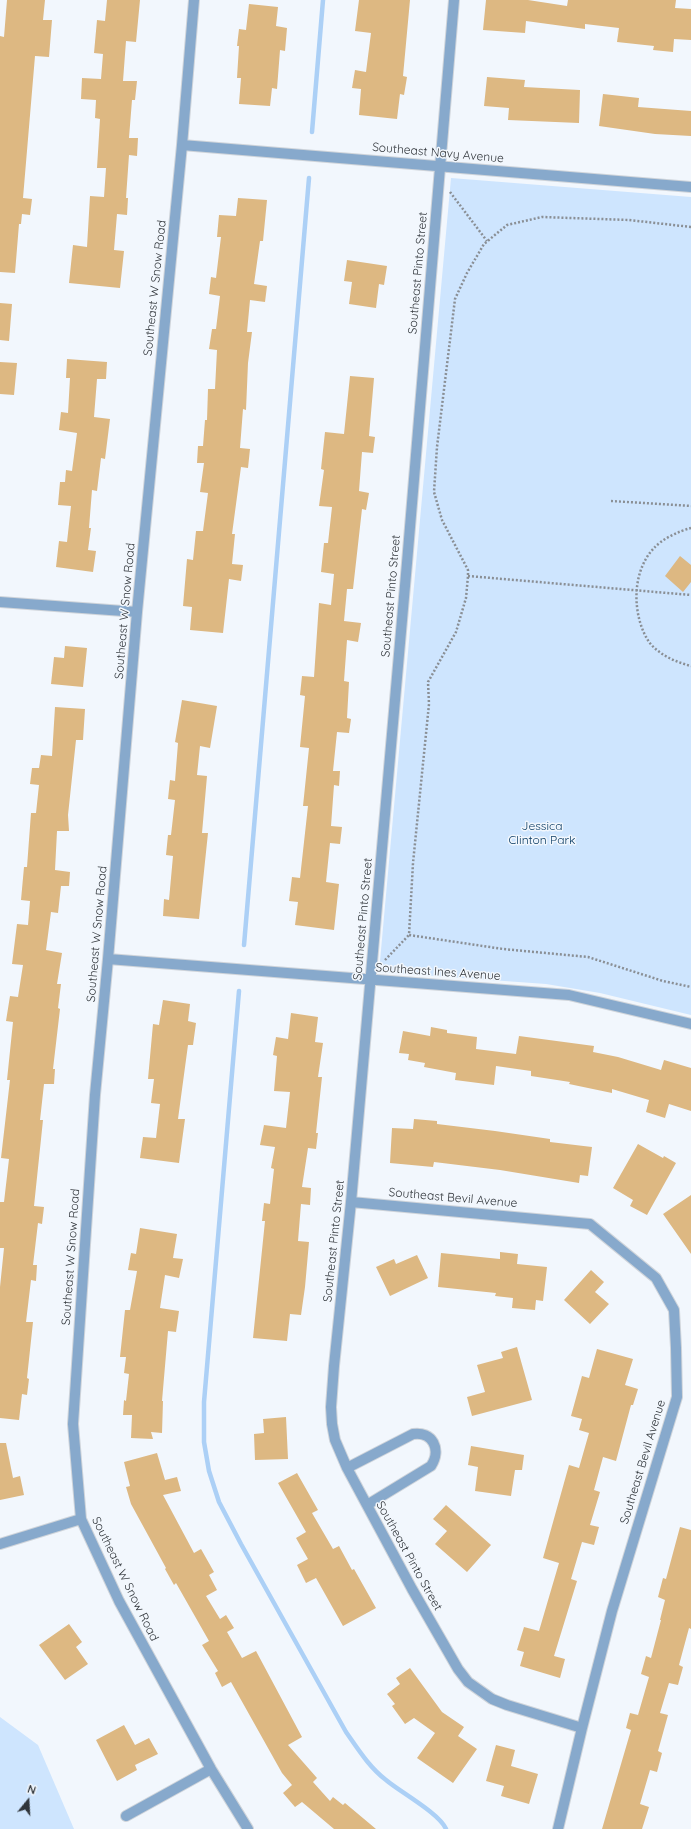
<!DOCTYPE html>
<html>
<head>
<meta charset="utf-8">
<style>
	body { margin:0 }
	#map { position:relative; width:691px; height:1829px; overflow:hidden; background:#f2f7fd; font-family:Quicksand,sans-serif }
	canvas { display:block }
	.north { position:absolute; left:8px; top:1781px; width:40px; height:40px; -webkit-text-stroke:3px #f2f7fd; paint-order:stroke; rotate:18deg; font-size:11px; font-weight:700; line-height:16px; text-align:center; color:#30353a }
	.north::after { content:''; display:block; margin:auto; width:14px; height:18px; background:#30353a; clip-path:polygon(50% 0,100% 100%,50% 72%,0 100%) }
</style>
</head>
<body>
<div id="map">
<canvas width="691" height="1829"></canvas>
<div class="north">N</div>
</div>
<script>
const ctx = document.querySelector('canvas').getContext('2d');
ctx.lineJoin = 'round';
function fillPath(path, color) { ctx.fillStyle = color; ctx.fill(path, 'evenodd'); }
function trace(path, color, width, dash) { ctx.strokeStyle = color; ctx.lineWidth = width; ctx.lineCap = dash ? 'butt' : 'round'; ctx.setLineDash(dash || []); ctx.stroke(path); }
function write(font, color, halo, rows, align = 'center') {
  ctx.font = font + ' Quicksand,sans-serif'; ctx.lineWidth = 3; ctx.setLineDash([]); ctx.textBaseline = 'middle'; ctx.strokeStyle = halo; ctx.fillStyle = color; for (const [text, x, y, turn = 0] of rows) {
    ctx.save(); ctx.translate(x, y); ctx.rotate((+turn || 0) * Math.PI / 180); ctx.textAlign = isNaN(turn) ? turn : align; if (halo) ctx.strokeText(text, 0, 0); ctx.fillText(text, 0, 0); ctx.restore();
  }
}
const green = new Path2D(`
	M 451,178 L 691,197 L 691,1015 L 600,993 L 546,984 L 379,972 Z
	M 0,1717 L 38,1745 L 74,1829 L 0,1829 Z`);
const stream = new Path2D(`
	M 312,132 L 323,0
	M 244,945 L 309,178
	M 239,991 L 204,1402 L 204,1442 L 209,1471 L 219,1502 L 241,1544 L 346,1732 C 358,1749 369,1767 386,1780 C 400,1792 439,1813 446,1829`);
const building = new Path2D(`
	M 7,0 L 45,0 L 43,20 L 52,20 L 49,57 L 35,56 L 23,198 L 32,199 L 30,215 L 22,214 L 21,224 L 19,224 L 15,273 L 0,272 L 0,36 L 4,37 Z
	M 107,0 L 140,0 L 136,42 L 126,41 L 123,81 L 137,81 L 135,100 L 132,100 L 129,138 L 138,138 L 137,156 L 129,155 L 126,198 L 128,198 L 127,215 L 117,214 L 114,250 L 124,251 L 120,288 L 69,283 L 73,245 L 87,247 L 90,196 L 104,197 L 106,168 L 97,168 L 100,119 L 95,118 L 96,100 L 81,99 L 82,78 L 101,79 L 103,54 L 94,53 L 97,20 L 105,21 Z
	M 359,0 L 410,0 L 403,76 L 407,77 L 404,95 L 400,94 L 397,119 L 359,115 L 361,89 L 352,88 L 355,70 L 366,72 L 371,33 L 355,31 Z
	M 486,0 L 528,0 L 567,6 L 568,0 L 676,0 L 675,8 L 691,9 L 691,40 L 674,39 L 673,52 L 653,50 L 654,46 L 617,42 L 619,28 L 585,24 L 585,29 L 526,21 L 525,33 L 483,30 Z
	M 249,4 L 278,7 L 276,26 L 287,28 L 285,51 L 280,50 L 277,89 L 272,88 L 270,106 L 239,104 L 241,78 L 237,78 L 239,46 L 237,46 L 239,29 L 246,30 Z
	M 487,77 L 525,80 L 524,87 L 580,90 L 579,123 L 508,120 L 509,108 L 484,106 Z
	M 603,94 L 639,98 L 638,107 L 691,111 L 691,136 L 655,134 L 599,126 Z
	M 238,198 L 267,200 L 263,241 L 260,241 L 254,284 L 267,286 L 265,302 L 250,300 L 247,332 L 252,332 L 248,363 L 246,410 L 243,409 L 240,448 L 250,449 L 248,468 L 241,467 L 232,534 L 235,534 L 232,564 L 243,565 L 241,581 L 229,579 L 223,633 L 190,630 L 192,607 L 183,606 L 187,559 L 193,560 L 196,531 L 203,531 L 208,493 L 200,492 L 204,463 L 197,463 L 198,446 L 203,446 L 205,420 L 207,420 L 208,389 L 215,389 L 217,350 L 209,349 L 212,329 L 216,329 L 220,296 L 209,294 L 211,277 L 216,278 L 221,237 L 217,237 L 219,215 L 236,216 Z
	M 347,260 L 387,266 L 384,285 L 379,284 L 376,308 L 349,304 L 352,282 L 344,281 Z
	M 0,303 L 12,304 L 9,341 L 0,340 Z
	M 67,359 L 107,362 L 106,379 L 97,379 L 94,417 L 110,419 L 105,459 L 101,458 L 97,491 L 92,490 L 89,528 L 91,528 L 88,550 L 96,551 L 93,572 L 56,567 L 59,541 L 67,542 L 71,506 L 58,505 L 60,482 L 65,482 L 66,470 L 72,471 L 77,433 L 59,430 L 61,412 L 68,413 L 70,378 L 66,378 Z
	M 0,362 L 17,363 L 14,395 L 0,394 Z
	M 350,376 L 374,378 L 369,436 L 375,437 L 373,453 L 362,452 L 359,491 L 369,493 L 366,510 L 362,509 L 353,589 L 347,589 L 344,621 L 361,623 L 358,642 L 347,640 L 344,681 L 349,682 L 347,718 L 351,719 L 349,733 L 337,732 L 333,771 L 340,771 L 339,786 L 334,785 L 331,826 L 342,827 L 340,844 L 330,843 L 326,882 L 339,884 L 334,930 L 295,925 L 298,902 L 289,901 L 292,877 L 300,878 L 308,806 L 303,806 L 309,748 L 300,747 L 305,696 L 300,695 L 302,676 L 314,677 L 319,603 L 331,605 L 334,574 L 321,572 L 324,543 L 328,543 L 332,507 L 319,506 L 324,470 L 321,469 L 325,432 L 344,434 Z
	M 680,556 L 691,565 L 691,582 L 683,592 L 665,576 Z
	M 65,646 L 87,648 L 83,687 L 51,684 L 54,657 L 64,658 Z
	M 182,700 L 217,706 L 210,748 L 200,746 L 197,775 L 207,776 L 202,833 L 208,833 L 199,919 L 163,916 L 164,899 L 169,900 L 173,856 L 166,855 L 168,835 L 171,835 L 175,800 L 168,799 L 170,780 L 175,781 L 178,743 L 175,742 Z
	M 55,707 L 85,709 L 83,740 L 76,740 L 68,815 L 69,831 L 57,831 L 55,870 L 70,872 L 69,886 L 61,886 L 58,913 L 51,912 L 46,950 L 62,953 L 57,984 L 61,984 L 58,1008 L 60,1009 L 53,1069 L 55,1069 L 54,1084 L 44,1084 L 40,1120 L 43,1120 L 34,1206 L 44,1207 L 42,1224 L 38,1223 L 33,1265 L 37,1265 L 36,1281 L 31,1280 L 26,1322 L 33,1322 L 27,1378 L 29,1379 L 27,1395 L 22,1394 L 19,1420 L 0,1418 L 0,1287 L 4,1248 L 0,1248 L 0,1202 L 4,1202 L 9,1159 L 1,1158 L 10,1080 L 7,1080 L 13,1022 L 6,1021 L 10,996 L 18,997 L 23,965 L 12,964 L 17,924 L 28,925 L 30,901 L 21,900 L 24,867 L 27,867 L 31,813 L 36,813 L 39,785 L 30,784 L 32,768 L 39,768 L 41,755 L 52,756 Z
	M 163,1000 L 190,1004 L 188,1021 L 196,1023 L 193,1045 L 188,1045 L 178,1119 L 185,1119 L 179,1163 L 140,1158 L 143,1137 L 156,1138 L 160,1104 L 151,1103 L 154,1079 L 148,1079 L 153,1024 L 159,1025 Z
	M 291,1013 L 318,1017 L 315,1042 L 323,1043 L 318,1077 L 322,1077 L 316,1133 L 318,1133 L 316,1149 L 308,1148 L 302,1187 L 311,1188 L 310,1205 L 301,1204 L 298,1241 L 309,1242 L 305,1287 L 301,1315 L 290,1314 L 287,1341 L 253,1338 L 265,1221 L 262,1221 L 264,1203 L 270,1204 L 274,1169 L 271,1168 L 275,1147 L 260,1145 L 264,1125 L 286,1128 L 290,1092 L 274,1091 L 277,1056 L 273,1055 L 276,1037 L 288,1039 Z
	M 431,1027 L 447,1030 L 447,1033 L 477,1037 L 476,1049 L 516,1054 L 519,1036 L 594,1046 L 593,1052 L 618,1057 L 661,1070 L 664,1060 L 691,1068 L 691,1111 L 669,1104 L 665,1118 L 646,1112 L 649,1100 L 612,1089 L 612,1093 L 569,1084 L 570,1082 L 531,1076 L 531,1071 L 496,1066 L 494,1085 L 455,1080 L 456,1073 L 424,1067 L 425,1063 L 408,1060 L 409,1054 L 399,1053 L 403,1031 L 430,1036 Z
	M 414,1119 L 437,1121 L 437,1124 L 495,1131 L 550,1139 L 550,1142 L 592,1147 L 588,1176 L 580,1175 L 579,1183 L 500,1170 L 434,1162 L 433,1167 L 390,1163 L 392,1128 L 413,1129 Z
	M 638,1144 L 663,1158 L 664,1156 L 676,1163 L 647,1215 L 630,1206 L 633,1200 L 613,1188 Z
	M 691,1195 L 691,1254 L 663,1214 Z
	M 140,1228 L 177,1234 L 173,1258 L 183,1259 L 179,1278 L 165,1275 L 160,1308 L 179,1311 L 176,1332 L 168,1331 L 162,1401 L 163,1401 L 162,1433 L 151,1432 L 153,1439 L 131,1438 L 132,1415 L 123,1415 L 124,1400 L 126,1401 L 129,1374 L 124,1373 L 126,1357 L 120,1357 L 125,1310 L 130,1310 L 137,1271 L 128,1270 L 131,1253 L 136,1254 Z
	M 500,1252 L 518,1254 L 517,1264 L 547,1267 L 543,1301 L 536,1300 L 535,1310 L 512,1308 L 513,1298 L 495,1296 L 496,1293 L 438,1287 L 441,1253 L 500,1259 Z
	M 417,1255 L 428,1278 L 390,1296 L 376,1267 L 394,1259 L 396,1264 Z
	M 591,1270 L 604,1282 L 595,1292 L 609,1304 L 590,1324 L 564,1300 Z
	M 517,1347 L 532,1400 L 472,1416 L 467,1397 L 485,1392 L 477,1365 L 503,1358 L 501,1352 Z
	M 597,1349 L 633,1359 L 625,1385 L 638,1389 L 633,1405 L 631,1405 L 616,1461 L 603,1457 L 594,1490 L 600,1492 L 590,1525 L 599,1527 L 594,1545 L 582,1542 L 571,1579 L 577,1581 L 554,1656 L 565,1659 L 560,1678 L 520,1666 L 524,1652 L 517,1650 L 524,1627 L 539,1631 L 559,1563 L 543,1558 L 569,1465 L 579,1468 L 589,1433 L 579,1430 L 582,1419 L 571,1416 L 582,1376 L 589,1378 Z
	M 286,1417 L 288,1459 L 255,1460 L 254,1434 L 264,1433 L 263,1419 Z
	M 0,1443 L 6,1443 L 13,1478 L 20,1476 L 24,1495 L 0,1500 Z
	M 471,1446 L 524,1455 L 522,1470 L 515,1470 L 511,1496 L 475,1491 L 478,1467 L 468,1465 Z
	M 157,1453 L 165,1480 L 177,1477 L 181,1491 L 163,1495 L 194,1553 L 201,1549 L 214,1572 L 209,1575 L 217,1590 L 206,1596 L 220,1619 L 226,1615 L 234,1628 L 227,1632 L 242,1658 L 256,1651 L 302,1737 L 288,1745 L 317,1778 L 313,1782 L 330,1801 L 333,1797 L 343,1805 L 345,1803 L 376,1829 L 334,1829 L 302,1802 L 295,1807 L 283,1793 L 292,1785 L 282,1773 L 231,1682 L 222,1687 L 215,1673 L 218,1671 L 202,1645 L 209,1641 L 176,1583 L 174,1585 L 165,1569 L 166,1568 L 131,1504 L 126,1487 L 130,1486 L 124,1462 Z
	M 297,1473 L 318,1510 L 312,1513 L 333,1549 L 339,1546 L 352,1570 L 354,1569 L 376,1608 L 343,1626 L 316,1578 L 306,1583 L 297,1565 L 308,1559 L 296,1538 L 306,1532 L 278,1483 Z
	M 446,1505 L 491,1545 L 467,1572 L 435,1544 L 447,1531 L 433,1519 Z
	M 680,1527 L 691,1530 L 691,1629 L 689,1628 L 679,1665 L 683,1667 L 678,1685 L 669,1683 L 660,1713 L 668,1715 L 658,1751 L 662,1753 L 657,1772 L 650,1770 L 640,1804 L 649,1807 L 642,1829 L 602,1829 L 631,1730 L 626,1728 L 630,1713 L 638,1715 L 649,1677 L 641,1674 L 646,1656 L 651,1658 L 661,1620 L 660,1620 L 665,1600 L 658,1597 L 663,1578 L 666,1579 Z
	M 69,1624 L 82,1642 L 76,1647 L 88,1664 L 65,1680 L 39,1645 Z
	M 410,1668 L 442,1712 L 464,1727 L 458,1736 L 477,1749 L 453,1783 L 417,1758 L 435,1733 L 414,1718 L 405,1724 L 392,1706 L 395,1704 L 387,1694 L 400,1684 L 396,1678 Z
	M 124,1725 L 135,1745 L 149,1738 L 158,1754 L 135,1765 L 137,1770 L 117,1781 L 96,1740 Z
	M 496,1745 L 515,1750 L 511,1766 L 538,1774 L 529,1804 L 501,1796 L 504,1786 L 486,1781 Z`);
const path = new Path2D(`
	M 450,192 L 487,241
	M 691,227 L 629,220 L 542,217 L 507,225 L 484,244 L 467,273 L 455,299 L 437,447 L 434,492 L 442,520 L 468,570 L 468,576 L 466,598 L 456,632 L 428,682 L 429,704 L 413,863 L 409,935 L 503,949 L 588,957 L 663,981 L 691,987
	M 611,501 L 691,506
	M 691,528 C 679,531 662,539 654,548 C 631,572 632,616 649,642 C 659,655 676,662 691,666
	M 468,576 L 691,595
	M 385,960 L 409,935`);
const street = new Path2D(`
	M 194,0 L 182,145 L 137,612 L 108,959 L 95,1095 L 73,1424 L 81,1519 L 119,1601 L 211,1769 L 248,1829
	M 454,0 L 407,563 L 351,1202 L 334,1366 L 331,1407 L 332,1424 L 335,1440 L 347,1468 L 412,1589 L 458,1669 L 468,1682 L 492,1699 L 507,1705 L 582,1728
	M 182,145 L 691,187
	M 0,602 L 137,612
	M 108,959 L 569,995 L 691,1024
	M 351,1202 L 590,1224 L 656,1278 L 674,1310 L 676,1348 L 677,1397 L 612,1611 L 582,1728 L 558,1829
	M 347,1468 L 413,1434 C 432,1431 442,1449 431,1466 L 367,1505
	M 0,1544 L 81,1519
	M 126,1816 L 211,1769`);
const streetNames = [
	["Southeast Navy Avenue",438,153,5],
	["Southeast Pinto Street",418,273,-85],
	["Southeast W Snow Road",155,288,-84],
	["Southeast Pinto Street",391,596,-85],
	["Southeast W Snow Road",125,611,-85],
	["Southeast Pinto Street",363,919,-85],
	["Southeast W Snow Road",97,934,-85],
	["Southeast Ines Avenue",438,972,4],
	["Southeast Bevil Avenue",453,1198,5],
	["Southeast Pinto Street",334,1241,-84],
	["Southeast W Snow Road",71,1257,-86],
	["Southeast Bevil Avenue",643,1462,-73],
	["Southeast Pinto Street",409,1556,61],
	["Southeast W Snow Road",125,1579,64]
];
const parkNames = [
	["Jessica",542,826],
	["Clinton Park",542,840]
];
fillPath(green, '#cee5fe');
trace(stream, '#acd0f6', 4.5);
fillPath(building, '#ddb882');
trace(street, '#cfd4da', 12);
trace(path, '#8a8f95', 2.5, [2, 2]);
trace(street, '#87a9cc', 10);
write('12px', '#30353a', '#f2f7fd', streetNames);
write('12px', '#01345e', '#f2f7fd', parkNames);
</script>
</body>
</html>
